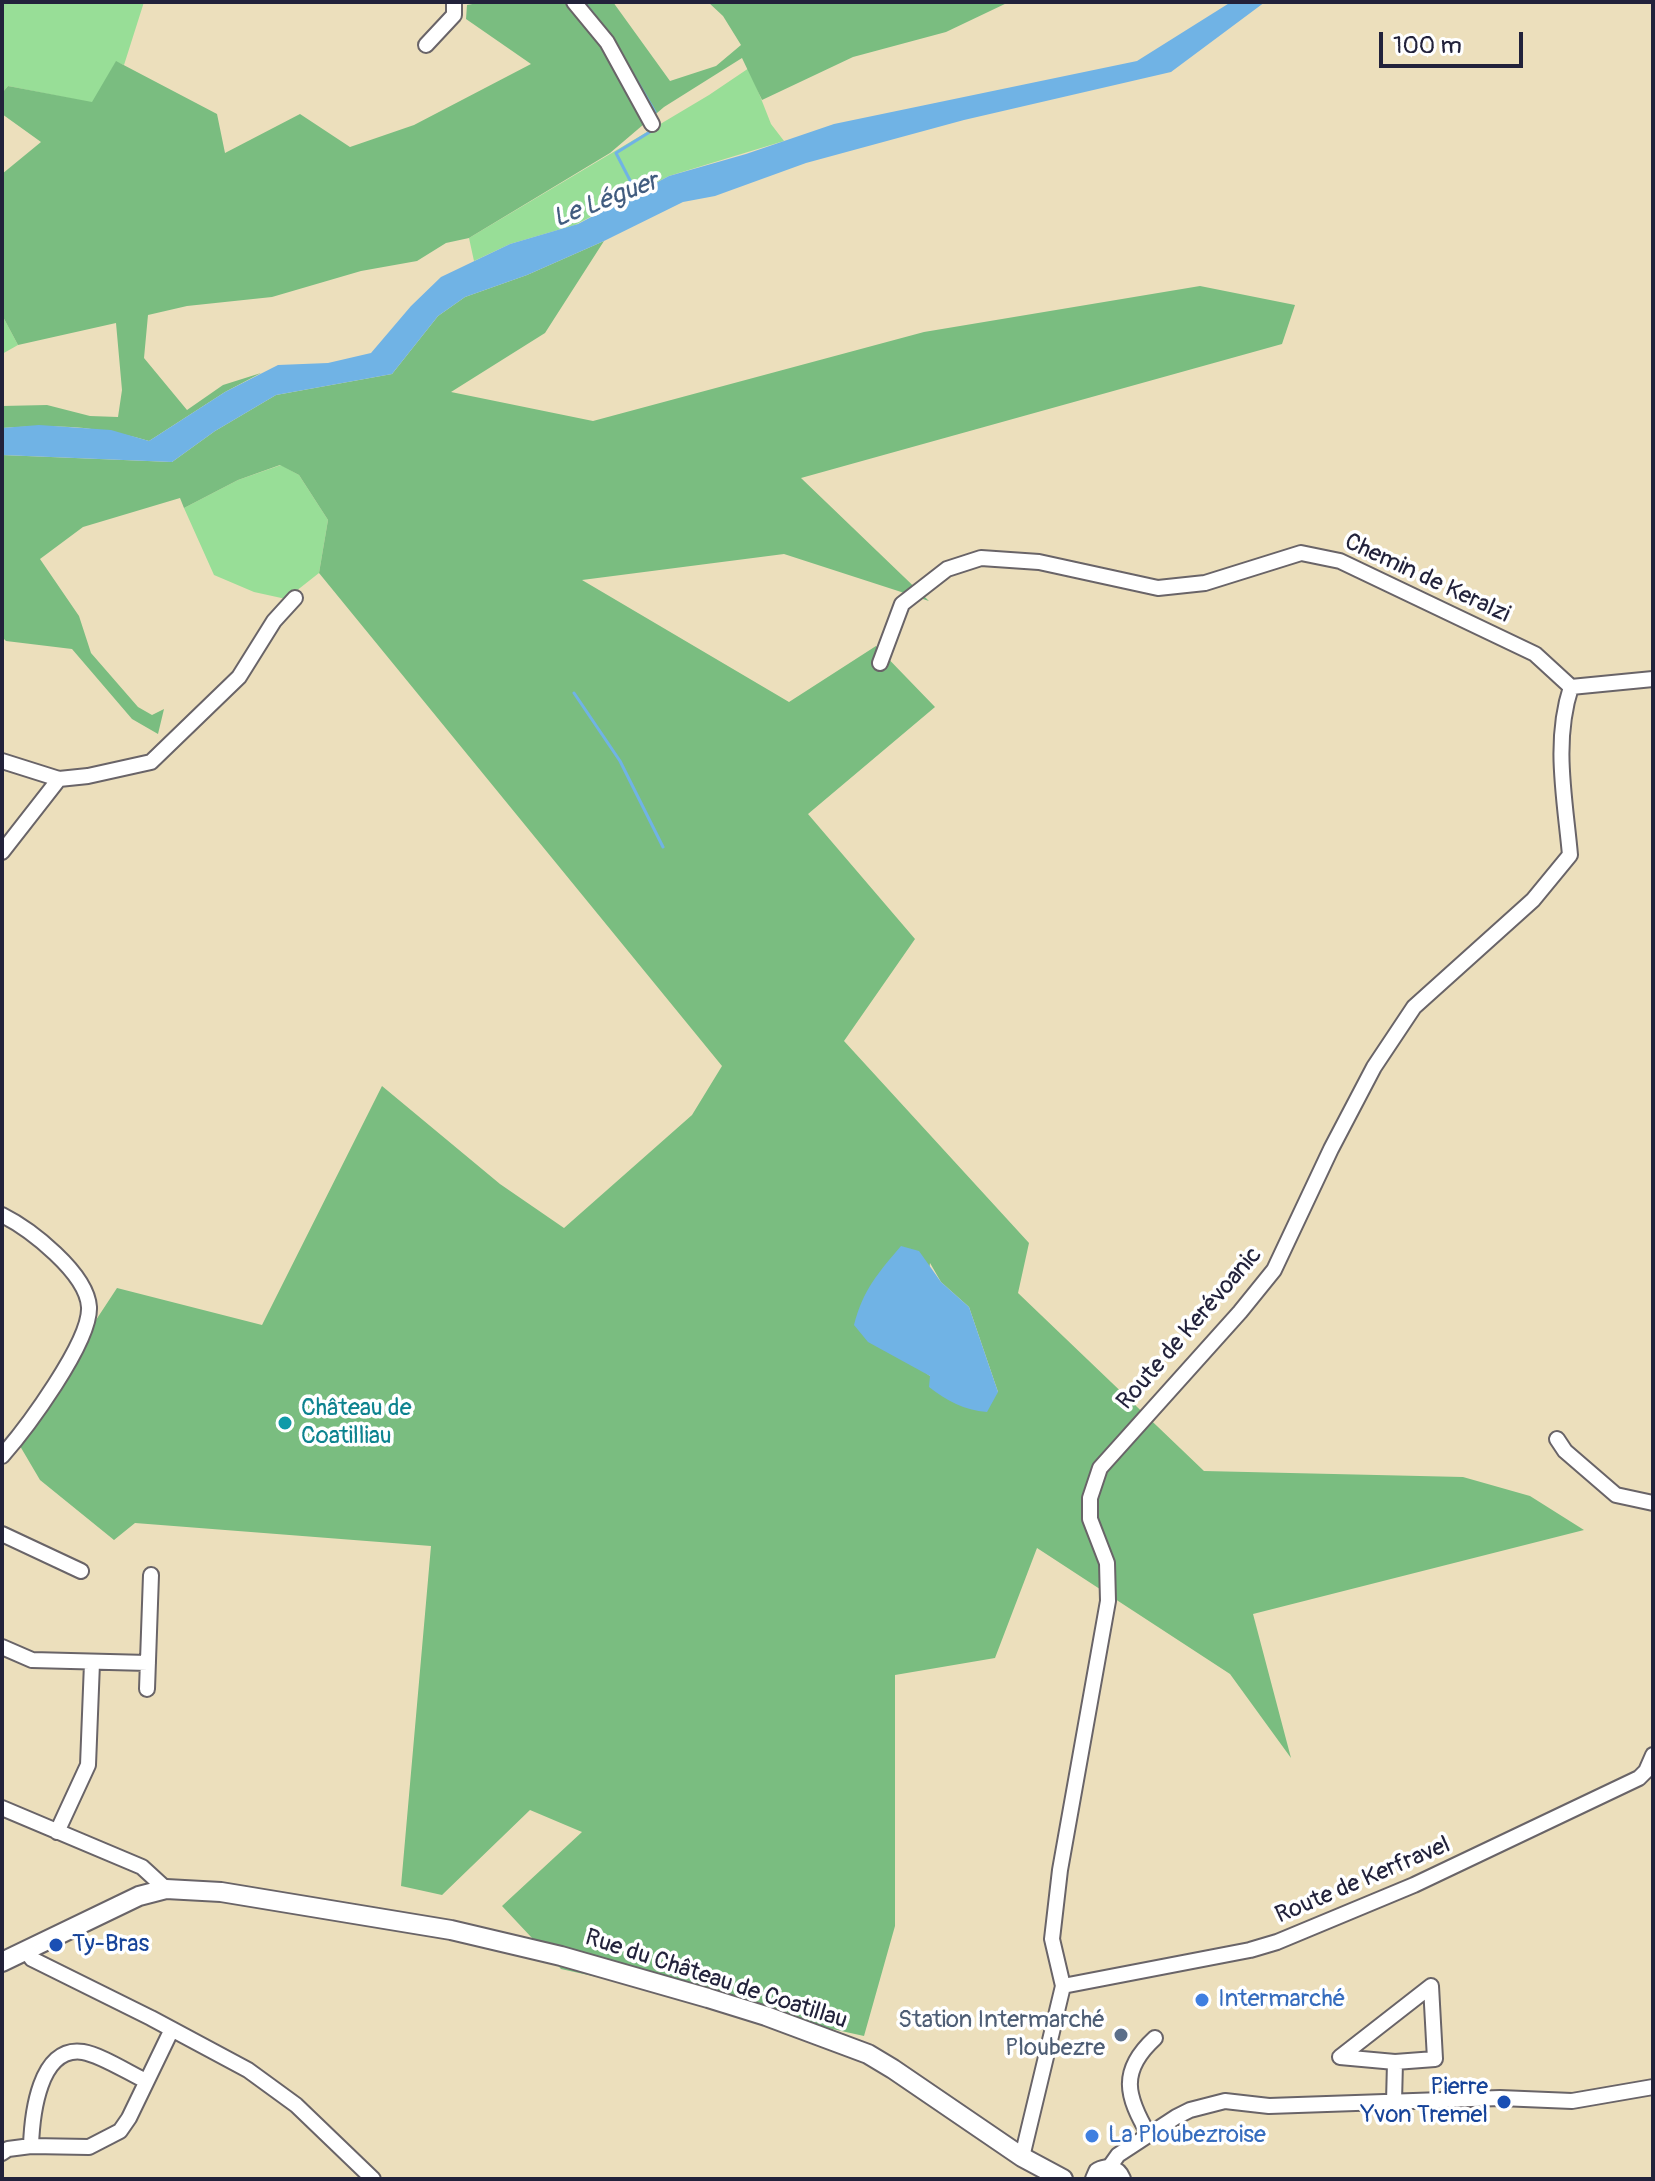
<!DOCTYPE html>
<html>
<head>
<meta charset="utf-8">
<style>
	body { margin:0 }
	#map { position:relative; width:1655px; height:2181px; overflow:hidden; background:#ecdfbc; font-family:Pangolin,sans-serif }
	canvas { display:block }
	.frame { position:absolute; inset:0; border:4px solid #22223b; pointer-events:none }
	.scale { position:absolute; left:1379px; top:32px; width:144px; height:36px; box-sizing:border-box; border:4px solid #22223b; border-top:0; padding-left:10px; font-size:24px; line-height:28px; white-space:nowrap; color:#22223b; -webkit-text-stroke:6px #fff; paint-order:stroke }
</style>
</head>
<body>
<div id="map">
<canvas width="1655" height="2181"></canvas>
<div class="frame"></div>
<div class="scale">100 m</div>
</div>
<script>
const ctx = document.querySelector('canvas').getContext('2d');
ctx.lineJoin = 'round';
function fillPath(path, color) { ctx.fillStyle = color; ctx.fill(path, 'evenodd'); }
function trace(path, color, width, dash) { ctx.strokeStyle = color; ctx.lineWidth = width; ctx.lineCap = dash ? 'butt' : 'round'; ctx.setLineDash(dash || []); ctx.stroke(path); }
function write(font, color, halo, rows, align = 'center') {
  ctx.font = font + ' Pangolin,sans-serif'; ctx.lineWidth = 7; ctx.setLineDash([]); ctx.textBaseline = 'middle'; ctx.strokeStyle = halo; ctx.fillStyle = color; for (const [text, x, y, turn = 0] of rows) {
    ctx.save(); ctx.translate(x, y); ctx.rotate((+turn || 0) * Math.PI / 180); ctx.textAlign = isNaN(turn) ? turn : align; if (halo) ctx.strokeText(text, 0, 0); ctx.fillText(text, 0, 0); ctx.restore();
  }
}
const green = new Path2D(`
	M 2,2 L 144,2 L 124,65 L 116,62 L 93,103 L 8,86 L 2,93 Z
	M 749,68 L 771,124 L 784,141 L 669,176 L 575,225 L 510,244 L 474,261 L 469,238 L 709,95 Z
	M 2,315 L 18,345 L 2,354 Z
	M 281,465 L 299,475 L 328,520 L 319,573 L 286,599 L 254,592 L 214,575 L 184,508 L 238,480 Z`);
const forest = new Path2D(`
	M 483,2 L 613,2 L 670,81 L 716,66 L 741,45 L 723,16 L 708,2 L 1009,2 L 946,32 L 853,57 L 762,100 L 742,58 L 664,107 L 610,153 L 469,238 L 446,243 L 417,261 L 361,271 L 272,297 L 187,306 L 148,315 L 144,358 L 187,410 L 223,385 L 261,373 L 225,392 L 149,441 C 99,426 54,424 2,428 L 2,406 L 47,405 L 90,416 L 118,417 L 122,390 L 116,323 L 18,345 L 2,315 L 2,174 L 41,142 L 2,114 L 2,93 L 8,86 L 92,102 L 116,61 L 217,114 L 225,153 L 300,114 L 350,147 L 414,125 L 531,64 L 466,19 L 467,5 Z
	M 604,241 L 545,333 L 451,392 L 593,421 L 924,332 L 1200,286 L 1295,305 L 1282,344 L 801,478 L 929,601 L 784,554 L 582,580 L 789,702 L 876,646 L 935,707 L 808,814 L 915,939 L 844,1041 L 1029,1243 L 1018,1293 L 1204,1471 L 1463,1477 L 1530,1496 L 1584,1530 L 1253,1614 L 1291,1758 L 1230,1674 L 1037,1548 L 995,1658 L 895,1675 L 895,1926 L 864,2036 L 561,1969 L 502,1906 L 582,1832 L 530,1810 L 442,1895 L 401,1886 L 431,1546 L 135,1523 L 114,1540 L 40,1480 L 20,1446 L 31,1419 L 117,1288 L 262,1325 L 382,1086 L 500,1184 L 564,1228 L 692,1115 L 722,1066 L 319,573 L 328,520 L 299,475 L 280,465 L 238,480 L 184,508 L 180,498 L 83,527 L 40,559 L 79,616 L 91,653 L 138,707 L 152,715 L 164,709 L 158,734 L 132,719 L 72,649 L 6,641 L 2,637 L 2,455 L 172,462 L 215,431 L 276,395 L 392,374 L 438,316 L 465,297 L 527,275 ZM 930,1263 L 941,1282 L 969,1307 L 998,1392 L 930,1387 L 930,1376 L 919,1368 Z`);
const water = new Path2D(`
	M 1231,2 L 1265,2 L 1171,72 L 964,120 L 806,163 L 715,196 L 683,202 L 604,241 L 527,275 L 465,297 L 438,316 L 392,374 L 276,395 L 215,431 L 172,462 L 2,455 L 2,428 L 39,425 L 111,430 L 149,441 L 225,392 L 278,365 L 328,363 L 371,353 L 411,306 L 441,277 L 510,244 L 578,224 L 669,176 L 746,154 L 834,124 L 1137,61 Z
	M 901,1246 L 919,1251 L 941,1282 L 969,1307 L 998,1392 L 987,1412 C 964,1410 947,1401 929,1387 L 930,1376 L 868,1342 L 854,1325 C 863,1290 878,1273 901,1246 Z`);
const stream = new Path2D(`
	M 584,2 L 594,15
	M 631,71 L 655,112
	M 638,196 L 616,153 L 653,130
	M 574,693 L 620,761 L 663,847`);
const minor = new Path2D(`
	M 574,2 L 607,42 L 652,124
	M 426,45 L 454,15 L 454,2
	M 880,663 L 902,604 L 947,569 L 981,558 L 1039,562 L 1158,588 L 1205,583 L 1301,553 L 1340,561 L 1535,654 L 1571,687
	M 1571,687 L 1653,679
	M 2,761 L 59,779 L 88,776 L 151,762 L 239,677 L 274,621 L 295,598
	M 2,852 L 59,779
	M 2,1215 C 30,1229 87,1273 89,1307 C 91,1342 25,1430 2,1456
	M 1557,1439 L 1565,1451 L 1616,1495 L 1653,1503
	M 2,1534 L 81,1571
	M 2,1647 L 32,1660 L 148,1663
	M 147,1689 L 151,1575
	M 2,1808 L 142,1867 L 166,1889
	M 57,1832 L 88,1765 L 92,1663
	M 26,1951 L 32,1959 L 151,2018 L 248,2070 L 296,2105 L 373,2179
	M 1063,1986 L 1250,1950 L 1277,1942 L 1414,1885 L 1639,1778 L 1646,1771 L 1653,1755
	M 1394,2102 L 1395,2062 L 1435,2059 L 1431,1986 L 1340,2057 L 1395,2062
	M 1149,2135 C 1126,2096 1119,2071 1155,2038
	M 31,2146 C 32,2116 39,2045 83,2052 C 101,2055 129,2073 146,2081
	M 2,2153 L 8,2149 L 31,2146 L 89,2147 L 120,2131 L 129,2118 L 172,2029
	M 1022,2157 L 1063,1986 L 1052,1939 L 1060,1870 L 1108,1601 L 1107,1563 L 1090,1519 L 1090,1498 L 1100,1468 L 1240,1312 L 1274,1270 L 1331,1149 L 1374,1067 L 1414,1007 L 1533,900 L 1570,855 C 1565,799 1553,742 1571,687
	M 1108,2169 L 1118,2155 L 1176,2117 L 1190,2110 L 1225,2101 L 1269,2106 L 1500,2098 L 1572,2101 L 1653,2087`);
const major = new Path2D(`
	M 2,1962 L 139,1896 L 166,1889 L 221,1892 L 451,1930 L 561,1956 L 708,1998 L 766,2016 L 868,2054 L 893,2069 L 1022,2157 L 1063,2179
	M 1095,2179 L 1098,2172 C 1108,2167 1117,2169 1121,2179`);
const markers = [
	[285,1423,8,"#0f9aa8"],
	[56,1945,8,"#1a4fb4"],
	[1202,2000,8,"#3f7fe0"],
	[1121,2035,8,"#5c6f8a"],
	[1504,2102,8,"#1a4fb4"],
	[1092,2136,8,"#3f7fe0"]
];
const streetNames = [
	["Chemin de Keralzi",1427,579,25],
	["Route de Kerévoanic",1190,1329,-49],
	["Route de Kerfravel",1363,1881,-23],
	["Rue du Château de Coatillau",716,1980,18]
];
const cultureNames = [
	["Château de",301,1409],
	["Coatilliau",301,1437]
];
const transitNames = [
	["Ty-Bras",72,1945],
	["Pierre",1488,2088,"right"],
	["Yvon Tremel",1488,2116,"right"]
];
const shopNames = [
	["Intermarché",1218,2000],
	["La Ploubezroise",1108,2136]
];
const serviceNames = [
	["Station Intermarché",1105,2021],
	["Ploubezre",1105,2049]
];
const waterNames = [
	["Le Léguer",606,201,-21]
];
fillPath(green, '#98de97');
fillPath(forest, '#7abd80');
fillPath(water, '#70b3e5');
trace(stream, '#70b3e5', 3);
trace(minor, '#696468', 18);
trace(major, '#696468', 22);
trace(minor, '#fff', 14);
trace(major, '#fff', 18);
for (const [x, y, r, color] of markers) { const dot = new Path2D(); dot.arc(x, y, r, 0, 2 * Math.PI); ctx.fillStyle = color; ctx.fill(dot); trace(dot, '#fff', 3); }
write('24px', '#22223b', '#fff', streetNames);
write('24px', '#0d838f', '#fff', cultureNames, 'left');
write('24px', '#164399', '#fff', transitNames, 'left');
write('24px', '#366cbe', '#fff', shopNames, 'left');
write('24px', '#4e5e75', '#fff', serviceNames, 'right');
write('italic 26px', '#415c7f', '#fff', waterNames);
</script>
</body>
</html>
